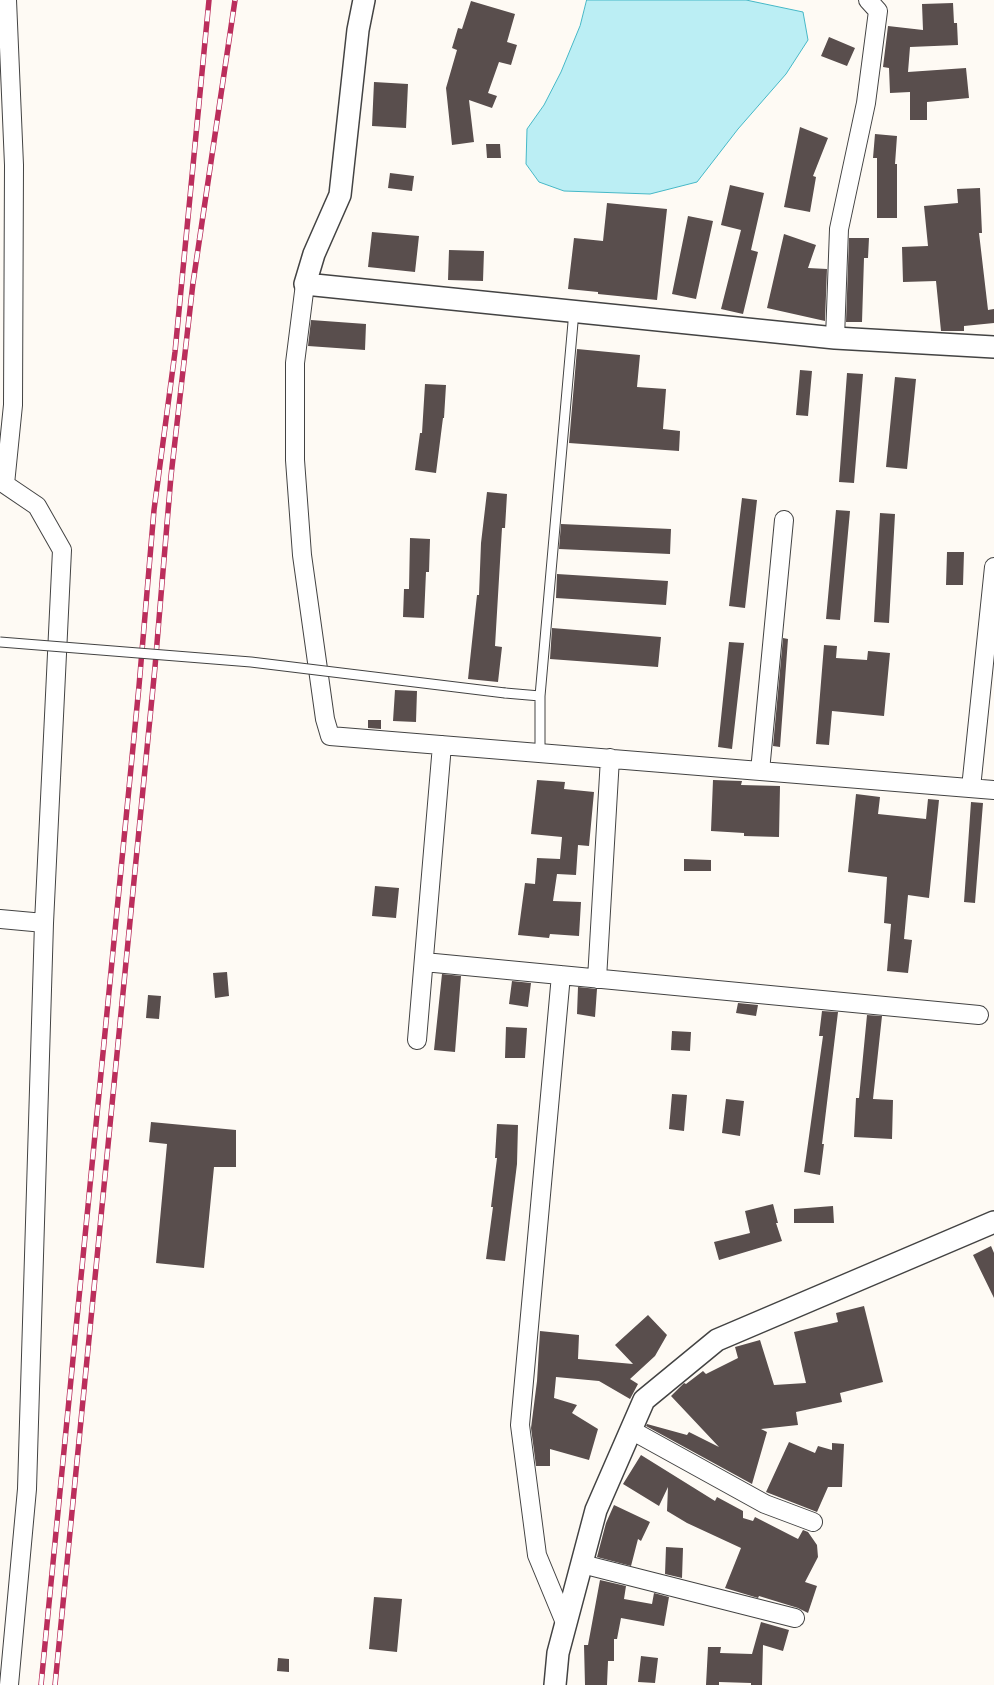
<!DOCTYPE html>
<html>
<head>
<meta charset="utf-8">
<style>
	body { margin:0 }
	canvas { display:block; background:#fefaf4 }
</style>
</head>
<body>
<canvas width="994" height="1685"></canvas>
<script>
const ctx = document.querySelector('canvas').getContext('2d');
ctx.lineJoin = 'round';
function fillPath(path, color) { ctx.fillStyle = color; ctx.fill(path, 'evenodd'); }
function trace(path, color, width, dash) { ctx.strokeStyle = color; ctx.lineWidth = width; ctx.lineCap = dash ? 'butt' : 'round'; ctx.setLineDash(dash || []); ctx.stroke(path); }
const water = new Path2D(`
	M 587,0 L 746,0 L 803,12 L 808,40 L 786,74 L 738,129 L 697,182 L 650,194 L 564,191 L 539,182 L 526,164 L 527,129 L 544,105 L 561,72 L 580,26 Z`);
const building = new Path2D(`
	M 471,1 L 515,14 L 507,42 L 517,45 L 511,65 L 499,62 L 488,93 L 497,96 L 492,108 L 469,100 L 474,142 L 452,145 L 446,88 L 457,50 L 452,48 L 458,28 L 462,29 Z
	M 953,3 L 954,23 L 957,23 L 958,45 L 910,47 L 908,72 L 966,68 L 969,98 L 927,102 L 927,120 L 910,120 L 910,92 L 890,93 L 889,68 L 883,67 L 888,26 L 923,30 L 922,4 Z
	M 829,37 L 855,48 L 847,66 L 821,56 Z
	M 374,82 L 408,84 L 406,128 L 372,126 Z
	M 800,127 L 828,138 L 813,176 L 816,177 L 810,212 L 784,207 Z
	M 875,134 L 897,136 L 895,164 L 897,164 L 897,218 L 877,218 L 877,158 L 873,158 Z
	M 486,144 L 500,144 L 501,158 L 487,158 Z
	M 390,173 L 414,176 L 412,191 L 388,188 Z
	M 730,185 L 764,193 L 751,250 L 758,252 L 743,314 L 721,309 L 741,230 L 721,225 Z
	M 980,188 L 982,233 L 979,233 L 988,310 L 994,309 L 994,323 L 964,326 L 964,331 L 941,331 L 936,281 L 903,282 L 902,247 L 928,246 L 924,206 L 958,203 L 957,189 Z
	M 607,203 L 667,209 L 657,300 L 598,294 L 598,292 L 568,289 L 574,238 L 603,241 Z
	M 688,216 L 713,221 L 696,299 L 672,294 Z
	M 372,232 L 419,236 L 415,272 L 368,267 Z
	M 784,234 L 816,245 L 808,268 L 827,269 L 825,321 L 767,308 Z
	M 849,238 L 869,238 L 868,258 L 864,258 L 862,322 L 846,322 Z
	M 449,250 L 484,251 L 483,281 L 448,280 Z
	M 311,320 L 366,324 L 365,350 L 308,346 Z
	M 577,349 L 640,355 L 637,387 L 666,389 L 663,429 L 680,431 L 679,451 L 569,443 Z
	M 800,370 L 812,371 L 808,416 L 796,415 Z
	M 847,373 L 863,374 L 854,483 L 839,482 Z
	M 895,377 L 916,379 L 907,469 L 886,467 Z
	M 425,384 L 446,385 L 444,418 L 443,418 L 436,473 L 415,470 L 420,433 L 422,433 Z
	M 487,492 L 507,494 L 505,528 L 502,528 L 495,646 L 502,647 L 498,682 L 468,679 L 477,595 L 479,595 L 481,543 Z
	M 742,498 L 757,500 L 745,608 L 729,606 Z
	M 836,510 L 850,511 L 840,620 L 826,619 Z
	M 880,513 L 895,514 L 889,623 L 874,622 Z
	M 561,524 L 671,529 L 670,554 L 559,549 Z
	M 410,538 L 430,539 L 429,572 L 426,572 L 424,618 L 403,617 L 404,589 L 409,589 Z
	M 947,552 L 964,552 L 963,585 L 946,585 Z
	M 557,574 L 668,581 L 666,605 L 556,598 Z
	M 552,628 L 661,637 L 658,667 L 550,659 Z
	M 783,638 L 788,639 L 780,747 L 773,746 Z
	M 729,642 L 744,643 L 732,749 L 718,747 Z
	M 824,645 L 837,646 L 836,658 L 867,660 L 868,651 L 890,653 L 884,716 L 832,711 L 829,745 L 816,744 Z
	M 395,690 L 417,691 L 416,722 L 393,721 Z
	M 368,720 L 381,720 L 381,729 L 368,728 Z
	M 537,780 L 565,782 L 564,789 L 594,792 L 589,846 L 578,845 L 576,875 L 557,874 L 553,901 L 581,902 L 579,936 L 550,934 L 549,938 L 518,935 L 525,883 L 535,884 L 537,858 L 560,859 L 562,837 L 531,834 Z
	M 713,780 L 742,781 L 741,785 L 780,786 L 779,837 L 744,836 L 744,833 L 711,831 Z
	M 856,794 L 880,797 L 878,814 L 926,819 L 928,799 L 939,800 L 929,898 L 908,895 L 904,939 L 912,940 L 908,973 L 887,971 L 891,924 L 884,923 L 887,877 L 848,872 Z
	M 971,802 L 983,803 L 975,903 L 964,902 Z
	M 684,859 L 711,860 L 711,871 L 684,871 Z
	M 375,886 L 399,888 L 396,918 L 372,916 Z
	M 227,972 L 229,996 L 215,998 L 213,973 Z
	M 442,974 L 461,976 L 455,1052 L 434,1050 Z
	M 512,981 L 531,983 L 528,1007 L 509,1004 Z
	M 578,987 L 597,989 L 595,1017 L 577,1014 Z
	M 148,995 L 161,996 L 159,1019 L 146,1018 Z
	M 738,1003 L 758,1005 L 756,1016 L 736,1013 Z
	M 822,1011 L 838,1012 L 822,1144 L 824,1144 L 820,1175 L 804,1172 L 823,1036 L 819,1036 Z
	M 867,1015 L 882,1016 L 873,1099 L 893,1100 L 892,1139 L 854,1137 L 856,1098 L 859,1098 Z
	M 506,1027 L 527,1028 L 525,1058 L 505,1058 Z
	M 672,1031 L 691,1032 L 690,1051 L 671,1050 Z
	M 672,1094 L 687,1095 L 684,1131 L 669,1129 Z
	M 726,1099 L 744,1101 L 740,1136 L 722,1133 Z
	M 151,1122 L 236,1130 L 236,1167 L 214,1167 L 204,1268 L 156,1263 L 167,1144 L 149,1142 Z
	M 497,1124 L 518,1125 L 517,1164 L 505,1261 L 486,1259 L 493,1207 L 491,1207 L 497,1158 L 495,1158 Z
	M 773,1204 L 778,1223 L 776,1223 L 782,1241 L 719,1260 L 714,1242 L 750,1233 L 745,1211 Z
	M 833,1206 L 834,1223 L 794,1223 L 794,1209 Z
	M 991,1246 L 994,1253 L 994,1298 L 973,1255 Z
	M 864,1306 L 883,1382 L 840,1393 L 842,1402 L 796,1412 L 798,1425 L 761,1429 L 767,1432 L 752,1484 L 646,1426 L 647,1424 L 687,1435 L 689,1432 L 719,1447 L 671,1396 L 684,1383 L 686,1384 L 703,1371 L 706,1374 L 738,1358 L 735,1347 L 760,1340 L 774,1385 L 806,1383 L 794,1332 L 838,1322 L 836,1313 Z
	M 648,1315 L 667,1335 L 655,1356 L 630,1379 L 638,1384 L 630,1399 L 599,1381 L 556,1377 L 554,1398 L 577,1405 L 572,1413 L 598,1429 L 589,1460 L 550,1449 L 550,1466 L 536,1466 L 531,1428 L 537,1381 L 540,1331 L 579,1335 L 578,1359 L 633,1364 L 615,1345 Z
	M 789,1442 L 815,1453 L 818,1446 L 832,1450 L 832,1443 L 844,1444 L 842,1487 L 828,1487 L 817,1512 L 766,1492 Z
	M 641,1455 L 715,1501 L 717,1497 L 743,1511 L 743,1518 L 753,1521 L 755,1517 L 798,1539 L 803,1530 L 808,1532 L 817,1545 L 818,1557 L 805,1582 L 817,1586 L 808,1613 L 798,1608 L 759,1596 L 758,1598 L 725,1588 L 741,1548 L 687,1523 L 667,1511 L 668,1487 L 659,1506 L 623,1484 Z
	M 614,1505 L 650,1522 L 641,1541 L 638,1539 L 631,1566 L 597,1557 L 606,1523 Z
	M 666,1547 L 683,1548 L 682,1578 L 665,1574 Z
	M 600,1580 L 626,1586 L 624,1599 L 652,1604 L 654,1593 L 669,1597 L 664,1626 L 621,1618 L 617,1639 L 614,1639 L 614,1661 L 608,1661 L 607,1685 L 585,1685 L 584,1645 L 588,1645 Z
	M 374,1597 L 402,1599 L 397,1652 L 369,1649 Z
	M 761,1622 L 789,1630 L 783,1651 L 763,1645 L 762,1685 L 751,1685 L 751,1683 L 719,1682 L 719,1685 L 706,1685 L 708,1647 L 721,1647 L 720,1653 L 752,1654 Z
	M 641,1656 L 658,1658 L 655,1683 L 638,1682 Z
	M 278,1658 L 289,1659 L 289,1672 L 277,1671 Z`);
const service = new Path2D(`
	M 505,693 L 540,696 L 574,311
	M 540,696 L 540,753`);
const minor = new Path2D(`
	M 305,284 L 295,363 L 295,460 L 302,555 L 325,719 L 330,736 L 994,790
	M 835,338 L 839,229 L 866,103 L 878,11 L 868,0
	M 0,481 L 37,506 L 62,550 L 44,923 L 27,1489 L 9,1685
	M 5,484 L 13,405 L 14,165 L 7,0
	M 760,771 L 784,520
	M 971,788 L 994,567
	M 0,919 L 44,923
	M 424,962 L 979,1015
	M 561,975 L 520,1425 L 537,1555 L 566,1625
	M 597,979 L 610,758
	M 417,1040 L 442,745
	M 631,1430 L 765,1504 L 813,1522
	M 582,1564 L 795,1618`);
const tertiary = new Path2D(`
	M 364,0 L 358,30 L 340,195 L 314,254 L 305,284 L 835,338 L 994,347
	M 555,1685 L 558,1653 L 596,1510 L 644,1400 L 717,1340 L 994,1222`);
const rail = new Path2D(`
	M 41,1685 L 139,686 L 154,510 L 175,352 L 209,0
	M 55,1685 L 155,667 L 171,476 L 193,283 L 235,0`);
const serviceBridge = new Path2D(`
	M 0,642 L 251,662 L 505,693`);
fillPath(water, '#bbeef4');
trace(water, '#46b8c7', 1);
fillPath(building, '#594e4d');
trace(service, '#434343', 11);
trace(minor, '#434343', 20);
trace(tertiary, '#434343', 24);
trace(service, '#fff', 9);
trace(minor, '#fff', 18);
trace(tertiary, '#fff', 21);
trace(rail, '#bb2e5c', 5.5);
trace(rail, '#fff', 4, [11]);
trace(serviceBridge, '#434343', 11, []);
trace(serviceBridge, '#fff', 9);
</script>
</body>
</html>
